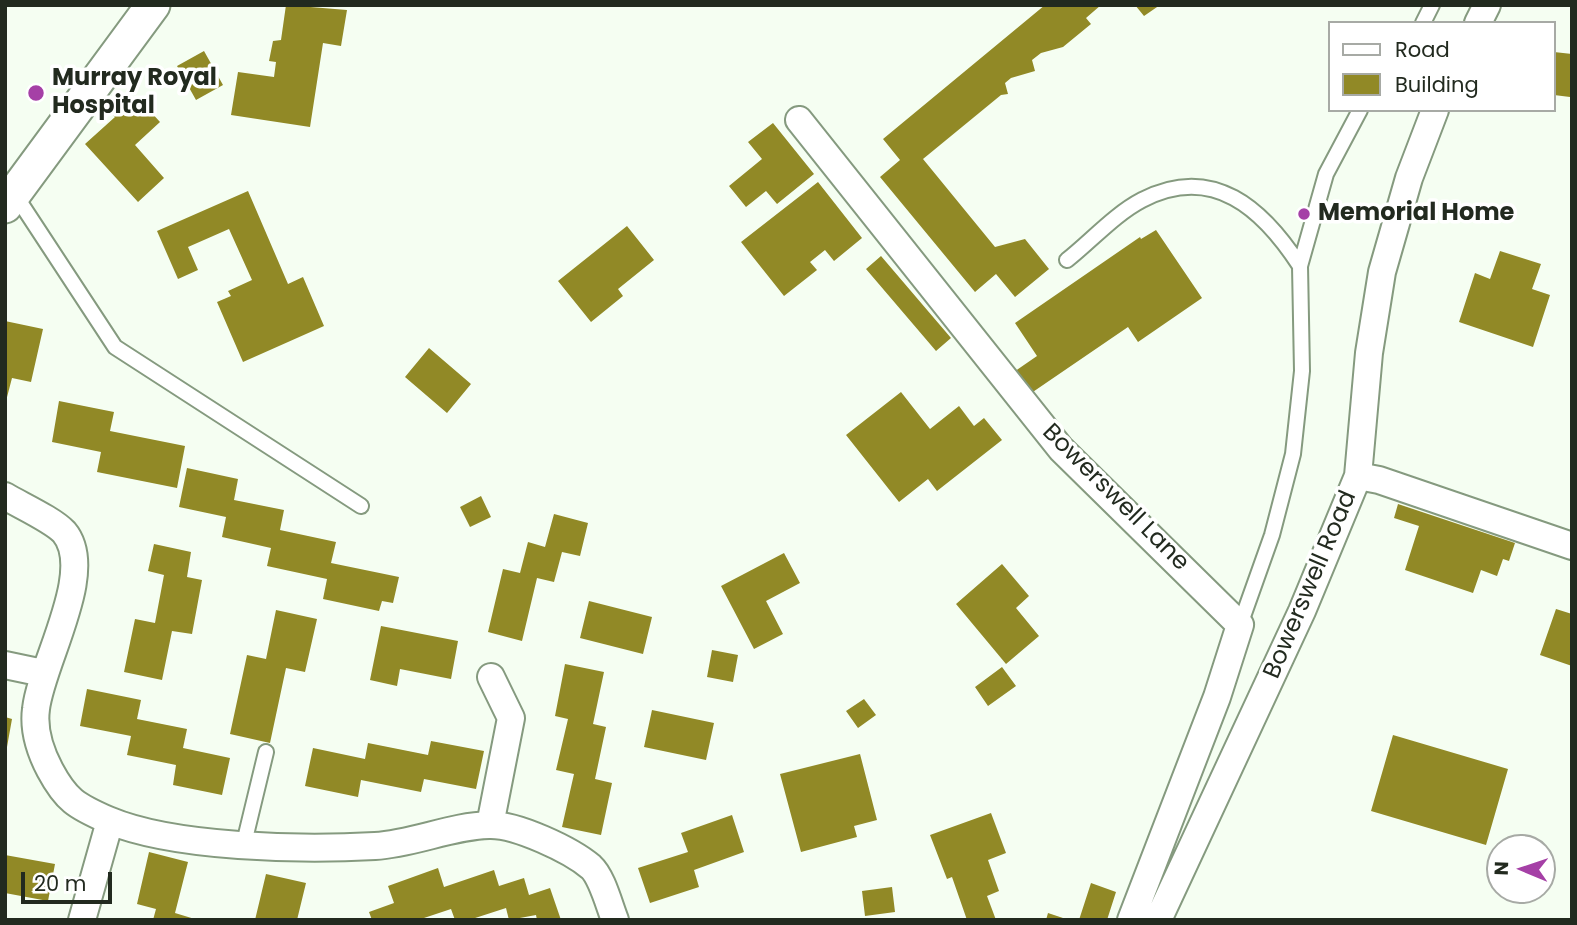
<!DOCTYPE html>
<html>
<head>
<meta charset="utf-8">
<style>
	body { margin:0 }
	#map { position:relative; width:1577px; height:925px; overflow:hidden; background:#f5fef2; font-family:Poppins,sans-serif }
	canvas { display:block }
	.frame { position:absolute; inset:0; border:7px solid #222a1f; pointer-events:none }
	.legend { position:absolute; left:1328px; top:21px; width:228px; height:91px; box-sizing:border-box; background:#fff; border:2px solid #a7aaa5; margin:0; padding:9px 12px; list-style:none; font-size:21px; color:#222a1f }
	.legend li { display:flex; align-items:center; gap:14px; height:35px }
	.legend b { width:35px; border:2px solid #a7aaa5 }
	.north { position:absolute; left:1486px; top:834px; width:70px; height:70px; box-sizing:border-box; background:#fff; border:2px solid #a7aaa5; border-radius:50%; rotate:272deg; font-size:19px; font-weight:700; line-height:28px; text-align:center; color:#222a1f }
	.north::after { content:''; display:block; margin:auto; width:24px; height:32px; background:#a540a6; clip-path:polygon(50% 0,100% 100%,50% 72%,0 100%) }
	.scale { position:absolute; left:21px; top:872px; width:91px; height:32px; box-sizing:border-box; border:4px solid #222a1f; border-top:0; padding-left:9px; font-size:21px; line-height:24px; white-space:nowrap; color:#222a1f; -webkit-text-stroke:5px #fff; paint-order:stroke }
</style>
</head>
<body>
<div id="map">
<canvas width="1577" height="925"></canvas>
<div class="frame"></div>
<ul class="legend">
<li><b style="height:9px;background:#fff"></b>Road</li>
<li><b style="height:19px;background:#918926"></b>Building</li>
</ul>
<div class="north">N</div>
<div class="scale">20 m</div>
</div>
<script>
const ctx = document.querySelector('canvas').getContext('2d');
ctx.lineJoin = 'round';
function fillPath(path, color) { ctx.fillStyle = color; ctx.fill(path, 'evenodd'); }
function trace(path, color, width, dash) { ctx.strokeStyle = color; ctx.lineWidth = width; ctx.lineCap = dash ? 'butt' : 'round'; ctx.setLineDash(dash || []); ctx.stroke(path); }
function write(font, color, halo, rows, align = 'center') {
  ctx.font = font + ' Poppins,sans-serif'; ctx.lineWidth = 7; ctx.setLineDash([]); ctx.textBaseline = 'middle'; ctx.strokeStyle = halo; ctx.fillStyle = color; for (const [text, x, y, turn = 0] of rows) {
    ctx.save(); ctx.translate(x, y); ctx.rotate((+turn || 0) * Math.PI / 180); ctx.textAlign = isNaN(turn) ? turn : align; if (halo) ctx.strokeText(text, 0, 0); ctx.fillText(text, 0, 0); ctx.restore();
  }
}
const building = new Path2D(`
	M 286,5 L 347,10 L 341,46 L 323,43 L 310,127 L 231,115 L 238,72 L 274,77 L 276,62 L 269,61 L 273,41 L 281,40 Z
	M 1045,5 L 1101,5 L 1086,18 L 1091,24 L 1063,47 L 1041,53 L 1032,60 L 1035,71 L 1011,78 L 1005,83 L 1008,94 L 1001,95 L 923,159 L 995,247 L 1025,239 L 1049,269 L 1015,297 L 996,274 L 975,292 L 880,177 L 900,160 L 883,139 Z
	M 1135,5 L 1160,5 L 1144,16 Z
	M 204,51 L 223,85 L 196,100 L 177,66 Z
	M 1554,52 L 1572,54 L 1570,97 L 1554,95 Z
	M 122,93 L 133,105 L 139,99 L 160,122 L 135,145 L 164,178 L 138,202 L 85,144 L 115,117 L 106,108 Z
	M 773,123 L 814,174 L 777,204 L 766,191 L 746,207 L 729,186 L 762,159 L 748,142 Z
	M 818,182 L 862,238 L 834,261 L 825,250 L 810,262 L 817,270 L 784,296 L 741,242 Z
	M 248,191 L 288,284 L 303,277 L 324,326 L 243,362 L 217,302 L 231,296 L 228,291 L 252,280 L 229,229 L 188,247 L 198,270 L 178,279 L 157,231 Z
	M 627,226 L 654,260 L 618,289 L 623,296 L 591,322 L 558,281 Z
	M 1156,230 L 1202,298 L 1138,342 L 1128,327 L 1024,398 L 1008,376 L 1037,356 L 1015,323 L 1140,237 L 1141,239 Z
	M 1500,251 L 1541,264 L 1532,289 L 1550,295 L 1533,347 L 1459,322 L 1475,273 L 1490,279 Z
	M 881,256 L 951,338 L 936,351 L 866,269 Z
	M 5,321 L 43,329 L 31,382 L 12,378 L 6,401 Z
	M 429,348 L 471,384 L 447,413 L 405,377 Z
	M 901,392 L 930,429 L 959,406 L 974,426 L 984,418 L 1002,440 L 937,491 L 928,479 L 899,502 L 846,435 Z
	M 59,401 L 114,412 L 110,431 L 185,446 L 177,488 L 97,472 L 101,452 L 52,442 Z
	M 187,468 L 238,479 L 234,500 L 284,510 L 280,530 L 336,542 L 331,563 L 399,577 L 393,603 L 382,601 L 379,611 L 323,599 L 327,579 L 267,566 L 271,548 L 222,537 L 226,517 L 179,507 Z
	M 481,496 L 491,517 L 470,527 L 460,507 Z
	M 1398,504 L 1515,543 L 1509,561 L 1503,559 L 1497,576 L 1481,570 L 1473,593 L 1405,570 L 1419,526 L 1394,518 Z
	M 554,514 L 588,523 L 580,556 L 562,552 L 554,582 L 537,578 L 522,641 L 488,632 L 503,569 L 520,573 L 528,542 L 545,547 Z
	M 154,544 L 191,552 L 187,577 L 202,580 L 192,634 L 172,631 L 162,680 L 124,672 L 135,619 L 155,623 L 164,575 L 148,571 Z
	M 784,553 L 800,583 L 766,601 L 783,634 L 754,649 L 721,586 Z
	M 1002,564 L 1029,596 L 1016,608 L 1039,636 L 1006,664 L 956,604 Z
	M 589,601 L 652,617 L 643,654 L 580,638 Z
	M 1556,609 L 1572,614 L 1572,666 L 1540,655 Z
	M 276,610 L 317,619 L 305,672 L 286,668 L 270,743 L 230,734 L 247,655 L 266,659 Z
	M 381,626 L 458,641 L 451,679 L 400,669 L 397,686 L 370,680 Z
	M 712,650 L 738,655 L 733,682 L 707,677 Z
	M 565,664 L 604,672 L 593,724 L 606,727 L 595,779 L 612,783 L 601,835 L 562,827 L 574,774 L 556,770 L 568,719 L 555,716 Z
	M 1002,667 L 1016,686 L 988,706 L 975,687 Z
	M 87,689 L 141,700 L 137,719 L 187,729 L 183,748 L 230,758 L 222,795 L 173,785 L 176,765 L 127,755 L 131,736 L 80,726 Z
	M 864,699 L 876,715 L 858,728 L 846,711 Z
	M 652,710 L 714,723 L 706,760 L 644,747 Z
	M 5,717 L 12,719 L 7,747 L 5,747 Z
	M 1393,735 L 1508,769 L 1486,845 L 1371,811 Z
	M 431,741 L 484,751 L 476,789 L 424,779 L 421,792 L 361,780 L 358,797 L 305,786 L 313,748 L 365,759 L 368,743 L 428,755 Z
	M 860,754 L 877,820 L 854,826 L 857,837 L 801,852 L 780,774 Z
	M 991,813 L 1006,853 L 988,860 L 999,891 L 987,896 L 996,920 L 967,920 L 952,877 L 947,879 L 930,835 Z
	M 732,815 L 744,852 L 694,870 L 699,887 L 650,903 L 638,868 L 688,852 L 681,833 Z
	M 149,852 L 188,862 L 175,913 L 198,920 L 153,920 L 156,909 L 137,904 Z
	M 5,855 L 55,864 L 48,901 L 5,893 Z
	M 438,868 L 444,887 L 494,870 L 499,886 L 524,878 L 529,895 L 550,888 L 561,920 L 537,920 L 536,915 L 509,920 L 506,908 L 469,920 L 455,920 L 451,909 L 418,920 L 372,920 L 369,912 L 394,903 L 388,886 Z
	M 266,874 L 306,883 L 297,920 L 255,920 Z
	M 1091,883 L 1116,892 L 1107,920 L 1079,920 Z
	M 892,887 L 895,912 L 865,916 L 862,891 Z
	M 1048,913 L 1066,919 L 1066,920 L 1046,920 Z`);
const service = new Path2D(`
	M 1423,23 L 1432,5
	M 14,193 L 115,347 L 361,506
	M 1067,260 C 1091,241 1115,214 1142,200 C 1213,163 1263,209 1300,266
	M 1240,625 L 1272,535 L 1293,454 L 1302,371 L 1300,266 L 1326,174 L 1360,110
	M 244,843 L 266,752`);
const minor = new Path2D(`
	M 1478,23 L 1487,5
	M 799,120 L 1061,449 L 1240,625 L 1217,697 L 1131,920
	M 1358,476 L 1379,480 L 1572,546
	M 5,496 C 20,505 53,520 64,532 C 97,571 41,663 36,709 C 33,731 40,751 50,770 C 66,800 76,806 108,820 C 174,848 302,850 375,846 C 413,844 451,826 489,825 C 516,824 571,850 591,867 C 602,877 609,905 615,920
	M 5,665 L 43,673
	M 490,825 L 511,718 L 491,677
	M 82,920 L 110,821
	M 1158,920 L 1302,611 L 1358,476 L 1369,353 L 1382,272 L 1409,178 L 1435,110`);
const tertiary = new Path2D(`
	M 5,206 L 153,5`);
const markers = [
	[36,93,9,"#a540a6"],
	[1304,214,7,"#a540a6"]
];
const poiNames = [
	["Murray Royal",52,79],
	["Hospital",52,107],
	["Memorial Home",1318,214]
];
const streetNames = [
	["Bowerswell Lane",1115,498,45],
	["Bowerswell Road",1311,585,-67]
];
fillPath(building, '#918926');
trace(service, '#859a7f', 18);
trace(minor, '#859a7f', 30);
trace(tertiary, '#859a7f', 37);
trace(service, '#fff', 14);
trace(minor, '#fff', 26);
trace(tertiary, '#fff', 33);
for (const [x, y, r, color] of markers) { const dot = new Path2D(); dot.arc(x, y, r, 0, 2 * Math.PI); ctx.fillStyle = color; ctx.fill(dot); trace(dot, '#fff', 2.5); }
write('bold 24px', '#222a1f', '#fff', poiNames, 'left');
write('24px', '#222a1f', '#fff', streetNames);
</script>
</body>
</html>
